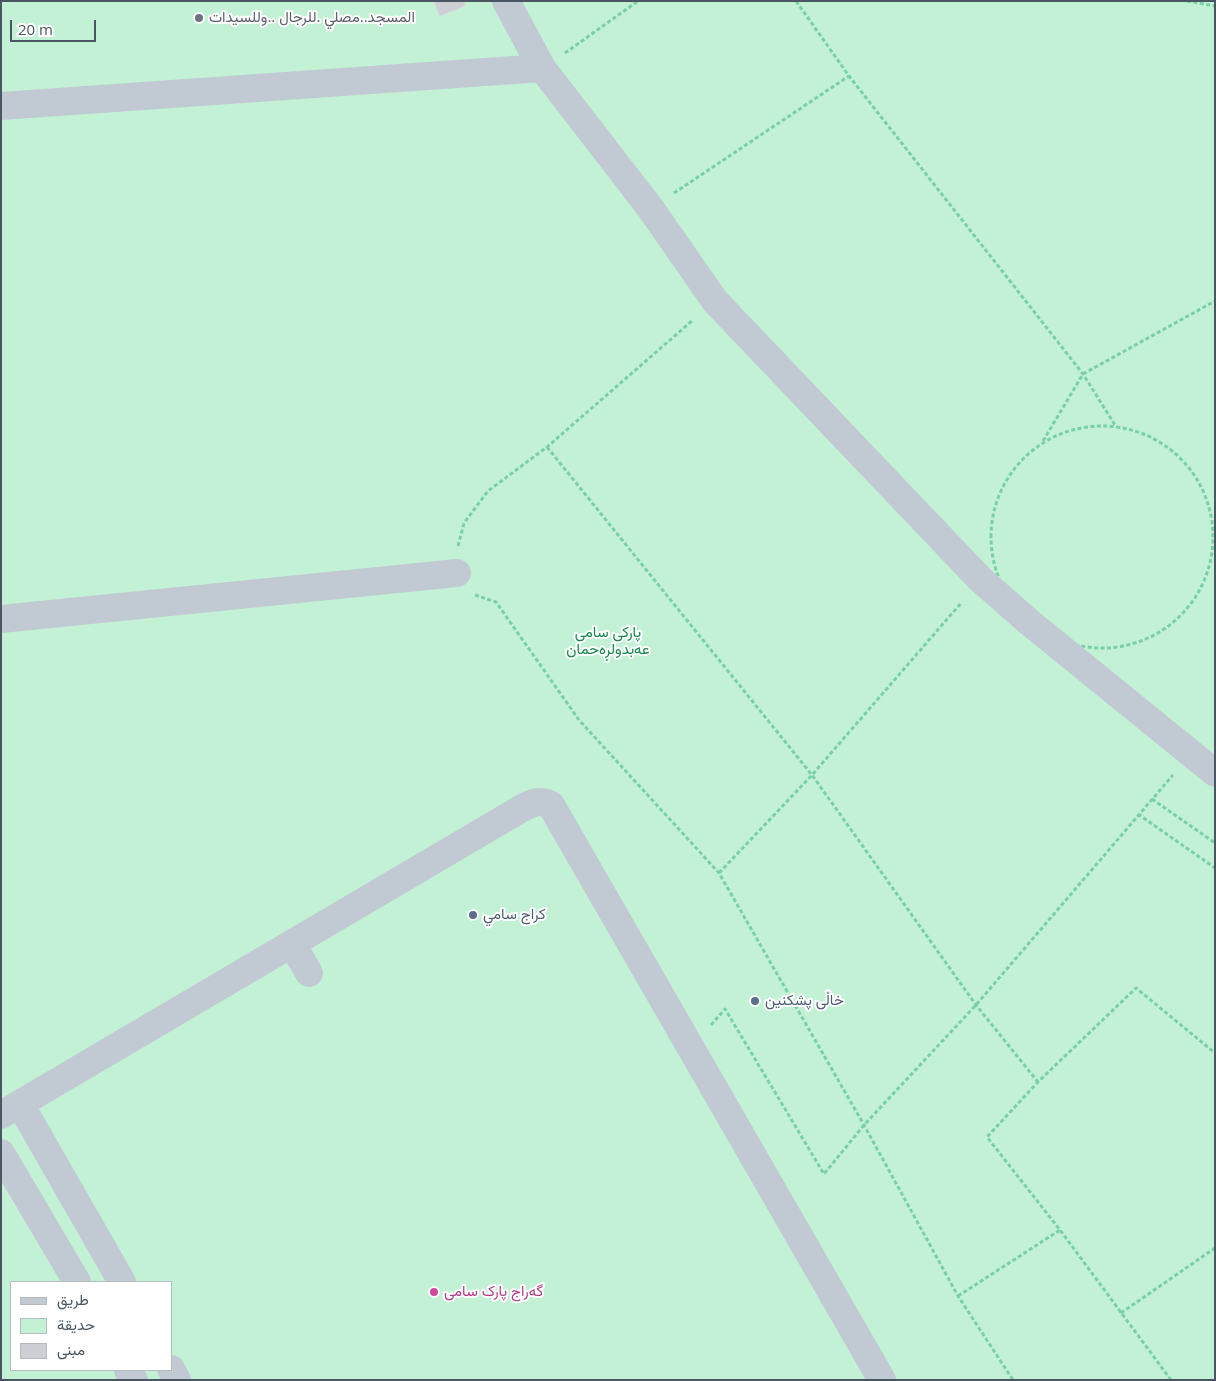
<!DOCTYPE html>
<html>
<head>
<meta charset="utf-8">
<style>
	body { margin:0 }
	#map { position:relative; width:1216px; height:1381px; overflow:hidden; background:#f5f3f3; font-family:"Open Sans",Vazirmatn,sans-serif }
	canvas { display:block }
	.frame { position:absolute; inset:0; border:2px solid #4a5661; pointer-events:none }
	.legend { position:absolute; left:10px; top:1281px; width:162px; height:90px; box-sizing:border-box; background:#fff; border:1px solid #b7bbc0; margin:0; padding:6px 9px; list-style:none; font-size:15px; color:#4a5661 }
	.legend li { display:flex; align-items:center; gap:10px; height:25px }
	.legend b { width:25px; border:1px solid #b7bbc0 }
	.scale { position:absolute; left:10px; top:20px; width:86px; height:22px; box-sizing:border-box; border:2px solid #4a5661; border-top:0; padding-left:6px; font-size:15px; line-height:18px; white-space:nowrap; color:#4a5661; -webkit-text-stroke:4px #fff; paint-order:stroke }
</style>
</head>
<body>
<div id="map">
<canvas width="1216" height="1381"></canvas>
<div class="frame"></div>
<ul class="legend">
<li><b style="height:6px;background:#c1cad2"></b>طريق</li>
<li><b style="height:14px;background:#c3f1d5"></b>حديقة</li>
<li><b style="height:14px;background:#cdcfd5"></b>مبنى</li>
</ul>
<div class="scale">20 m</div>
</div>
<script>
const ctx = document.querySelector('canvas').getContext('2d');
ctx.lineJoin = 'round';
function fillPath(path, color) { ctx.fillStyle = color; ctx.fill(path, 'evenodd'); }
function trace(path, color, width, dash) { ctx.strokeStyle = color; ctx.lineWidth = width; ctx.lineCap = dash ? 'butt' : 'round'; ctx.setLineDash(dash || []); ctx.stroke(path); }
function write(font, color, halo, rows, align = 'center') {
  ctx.font = font + ' "Open Sans",Vazirmatn,sans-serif'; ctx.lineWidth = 4; ctx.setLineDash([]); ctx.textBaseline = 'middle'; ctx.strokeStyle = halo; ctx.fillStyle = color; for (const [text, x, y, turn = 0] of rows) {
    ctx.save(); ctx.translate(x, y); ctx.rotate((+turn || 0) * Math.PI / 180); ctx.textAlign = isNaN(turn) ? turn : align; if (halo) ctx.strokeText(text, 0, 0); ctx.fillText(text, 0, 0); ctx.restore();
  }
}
const green = new Path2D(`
	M 1,1 L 1215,1 L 1215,1380 L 1,1380 ZM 11,1282 L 171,1282 L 171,1370 L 11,1370 Z`);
const building = new Path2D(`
	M 434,1 L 464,1 L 465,6 L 440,16 Z`);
const path = new Path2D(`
	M 796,1 L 849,76 L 1083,374 L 1115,425
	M 1187,1 L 1215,6
	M 565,53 L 638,1
	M 674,193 L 849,76
	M991 537a111 111 0 1 1 222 0a111 111 0 1 1-222 0Z
	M 1043,441 L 1083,374 L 1215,301
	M 547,447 L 812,775 L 976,1005 L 1038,1082
	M 458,546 L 464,523 L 488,491 L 547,447 L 693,320
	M 475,595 L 496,602 L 579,720 L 719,873 L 864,1125 L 958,1296 L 1013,1380
	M 1152,799 L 1215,843
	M 1138,814 L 1215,868
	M 719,873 L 812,775 L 962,602
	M 711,1025 L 725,1009 L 824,1174 L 864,1125 L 976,1005 L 1173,775
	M 958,1296 L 1060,1230
	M 1121,1313 L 1215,1248
	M 1171,1380 L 1060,1230 L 987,1137 L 1038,1082 L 1136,988 L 1215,1053`);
const minor = new Path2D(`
	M 506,1 L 542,68 L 651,209 L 715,301 L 981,580 L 1029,622 L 1215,773
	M 1,106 L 542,68
	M 1,619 L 457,573
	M 292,944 L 309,973
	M 20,1104 L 122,1282
	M 1,1115 L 524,807 C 534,802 540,800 551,805 L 882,1380
	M 1,1153 L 77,1282
	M 171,1369 L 177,1380
	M 128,1370 L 134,1380`);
const markers = [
	[199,18,5,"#6b7280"],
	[473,915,5,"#5c6f8a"],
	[755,1001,5,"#5c6f8a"],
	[434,1292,5,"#d1479c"]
];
const worshipNames = [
	["المسجد..مصلي .للرجال ..وللسيدات",209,18]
];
const parkNames = [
	["پارکی سامی",608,633],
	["عەبدولڕەحمان",608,650]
];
const serviceNames = [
	["کراج سامي",483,915],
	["خاڵی پشکنین",765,1001]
];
const hotelNames = [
	["گەراج پارک سامی",444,1292]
];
fillPath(green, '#c3f1d5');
fillPath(building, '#cdcfd5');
trace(building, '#d7d9de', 1);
trace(path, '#7ad0a6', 3, [4, 2.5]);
trace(minor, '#c1cad2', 28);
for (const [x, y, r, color] of markers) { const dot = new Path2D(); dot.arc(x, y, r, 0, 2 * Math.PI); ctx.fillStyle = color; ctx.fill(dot); trace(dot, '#fff', 2); }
write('15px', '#5b616d', '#fff', worshipNames, 'left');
write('15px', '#17864f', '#fff', parkNames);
write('15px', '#4e5e75', '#fff', serviceNames, 'left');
write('15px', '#b23c85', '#fff', hotelNames, 'left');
</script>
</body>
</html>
